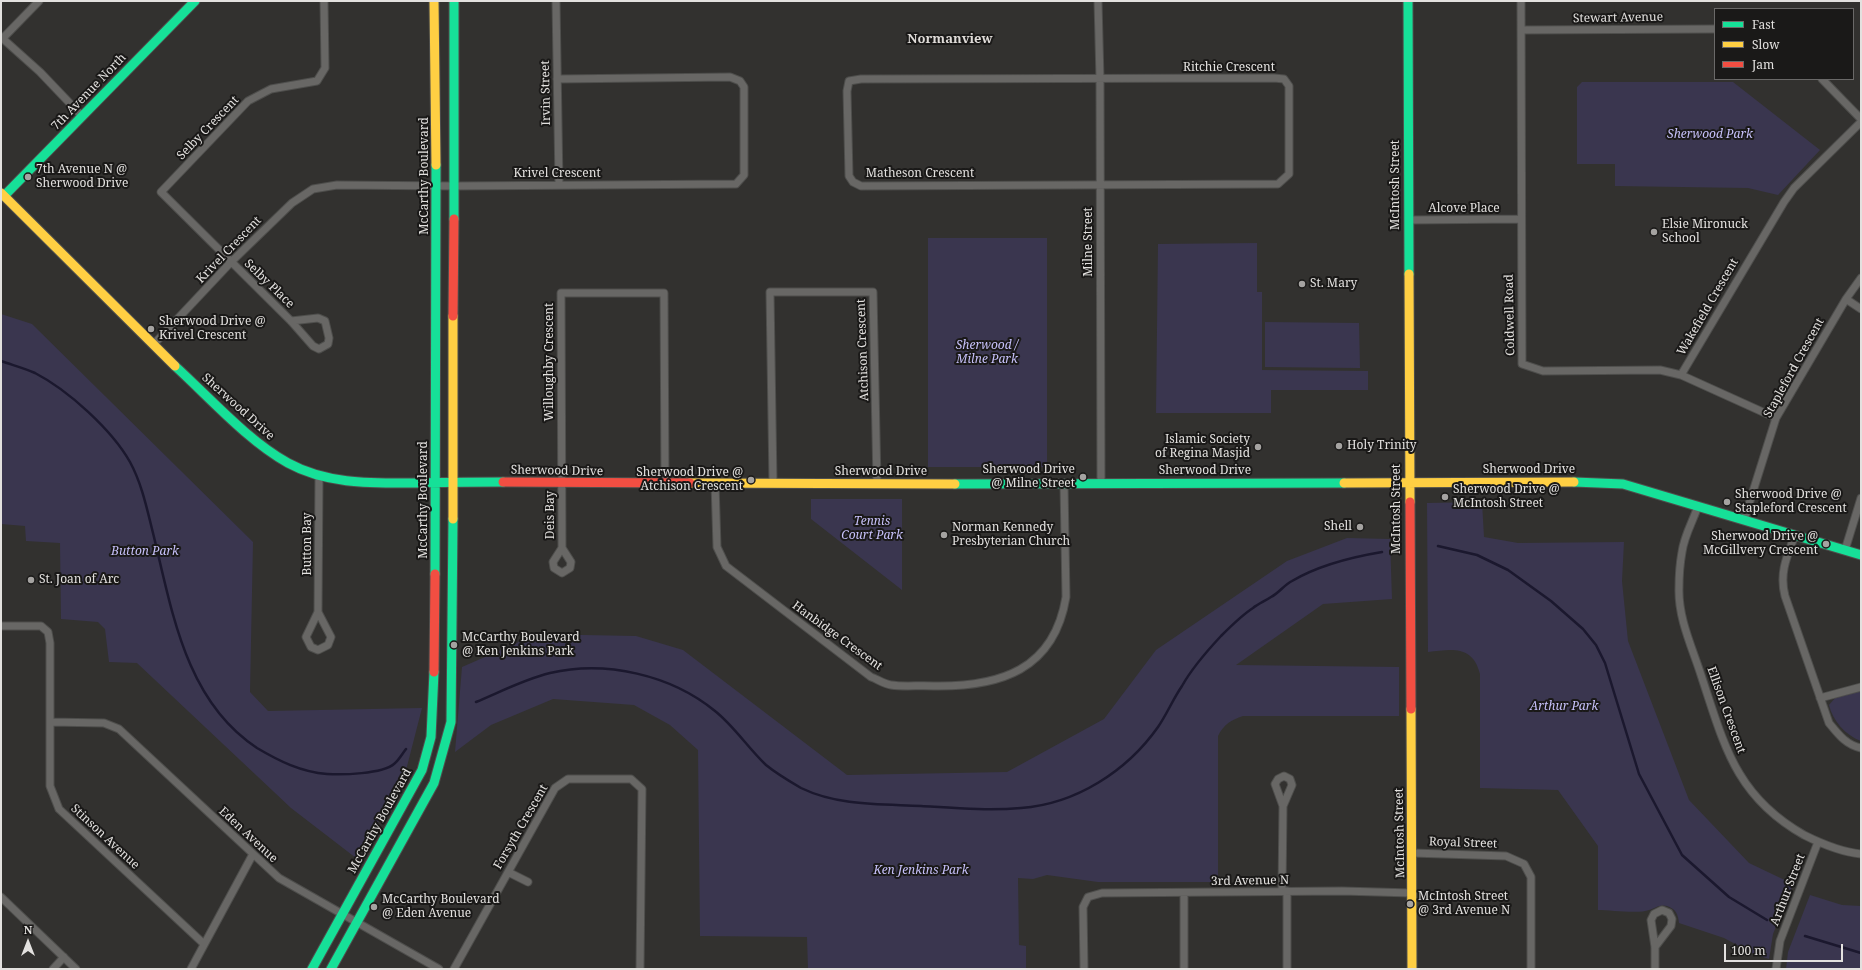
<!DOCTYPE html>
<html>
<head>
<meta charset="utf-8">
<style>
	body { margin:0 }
	#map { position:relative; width:1862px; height:970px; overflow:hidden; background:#32312f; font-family:"Noto Serif",serif }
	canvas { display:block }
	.frame { position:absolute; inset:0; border:2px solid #e3e1df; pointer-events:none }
	.legend { position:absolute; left:1714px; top:8px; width:140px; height:72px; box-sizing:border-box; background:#1a1918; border:1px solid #6a6968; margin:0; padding:5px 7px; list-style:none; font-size:12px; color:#e3e1df }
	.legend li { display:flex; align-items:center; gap:8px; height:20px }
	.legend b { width:20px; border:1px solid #6a6968 }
	.north { position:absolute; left:8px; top:922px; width:40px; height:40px; -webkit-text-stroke:3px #1a1918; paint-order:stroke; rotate:0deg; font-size:11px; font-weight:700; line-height:16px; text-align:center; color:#e3e1df }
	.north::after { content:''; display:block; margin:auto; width:14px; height:18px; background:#e3e1df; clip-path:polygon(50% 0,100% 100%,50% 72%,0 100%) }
	.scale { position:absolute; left:1724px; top:944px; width:119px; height:18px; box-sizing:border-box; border:2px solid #e3e1df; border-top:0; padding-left:5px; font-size:12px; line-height:14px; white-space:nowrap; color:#e3e1df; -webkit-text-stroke:3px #1a1918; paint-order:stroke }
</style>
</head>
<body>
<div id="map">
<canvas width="1862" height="970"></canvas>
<div class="frame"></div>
<ul class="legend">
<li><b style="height:5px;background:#16e098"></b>Fast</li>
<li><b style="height:5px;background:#ffcf43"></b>Slow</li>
<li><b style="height:5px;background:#f24e42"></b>Jam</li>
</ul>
<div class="north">N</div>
<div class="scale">100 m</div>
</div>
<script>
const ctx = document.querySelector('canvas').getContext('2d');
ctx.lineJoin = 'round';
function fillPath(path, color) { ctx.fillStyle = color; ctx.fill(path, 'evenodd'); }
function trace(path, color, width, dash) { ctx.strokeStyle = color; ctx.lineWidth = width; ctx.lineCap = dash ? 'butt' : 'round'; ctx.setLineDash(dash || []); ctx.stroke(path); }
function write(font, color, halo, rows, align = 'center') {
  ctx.font = font + ' "Noto Serif",serif'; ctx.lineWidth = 4; ctx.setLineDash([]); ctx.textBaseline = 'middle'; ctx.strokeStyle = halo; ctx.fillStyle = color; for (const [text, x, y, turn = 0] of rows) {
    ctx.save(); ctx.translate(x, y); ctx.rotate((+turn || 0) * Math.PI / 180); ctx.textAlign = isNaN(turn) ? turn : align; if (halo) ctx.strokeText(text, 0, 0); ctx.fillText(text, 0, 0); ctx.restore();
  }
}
const green = new Path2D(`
	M 1582,82 L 1733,82 L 1820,150 L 1778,195 L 1748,188 L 1615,186 L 1615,164 L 1577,164 L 1577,87 Z
	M 928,238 L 1047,238 L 1047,467 L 928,467 Z
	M 1257,243 L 1257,292 L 1262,292 L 1262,370 L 1368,371 L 1368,390 L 1271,390 L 1271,413 L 1156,413 L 1158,244 Z
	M 1,314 L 32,324 L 253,542 L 250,692 L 268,711 L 422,708 L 403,782 L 356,858 L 291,808 L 137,663 L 109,662 L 105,629 L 98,622 L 61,619 L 60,543 L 26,541 L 25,526 L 1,524 Z
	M 1265,322 L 1359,323 L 1360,368 L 1265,367 Z
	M 811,499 L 902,499 L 902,590 L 811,519 Z
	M 1482,502 L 1484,537 L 1518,543 L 1624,542 L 1622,581 L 1628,641 L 1689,800 L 1749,863 L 1793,884 L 1773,934 L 1769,959 L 1754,954 L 1724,938 L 1679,923 C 1678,914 1676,909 1667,906 C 1660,904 1655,908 1649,910 C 1639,914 1610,910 1598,910 L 1598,846 L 1558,790 L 1480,788 L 1480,674 C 1473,645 1452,649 1428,652 L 1427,503 Z
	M 1347,538 L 1390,539 L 1392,599 L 1323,604 L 1236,665 L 1399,667 L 1399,716 L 1243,716 C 1231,720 1224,724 1218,736 L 1218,882 L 1098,882 L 1047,875 L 1033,879 L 1018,878 L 1019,945 L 1026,946 L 1026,969 L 808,969 L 807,937 L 700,936 L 698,750 L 670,725 L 634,705 L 553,699 L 491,725 L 455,752 L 462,667 L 517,643 L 530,634 L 636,636 L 683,650 L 847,775 L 1007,772 L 1104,719 L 1156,650 L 1287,561 Z
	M 1861,691 L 1861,741 C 1845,735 1833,721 1829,705 L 1835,698 Z
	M 1810,895 L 1842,905 L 1861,906 L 1861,969 L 1786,969 L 1788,952 Z`);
const stream = new Path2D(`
	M 1,361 C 12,365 24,368 35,373 C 68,390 112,430 130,462 C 142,484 147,509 153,533 C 172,610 185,701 257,748 C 279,761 301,772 327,774 C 342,775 382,774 394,764 C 399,760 402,754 406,749
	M 1438,546 L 1477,555 L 1508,570 L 1551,601 L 1583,629 L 1596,645 L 1605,663 L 1639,774 L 1682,855 L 1729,897 L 1767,920
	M 476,702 C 500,692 525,679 550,673 C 606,660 671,675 715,711 C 734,726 748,748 766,765 C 777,774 789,781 801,788 C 838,806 880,804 921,806 C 954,808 988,811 1021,808 C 1076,804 1127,771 1158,727 C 1167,714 1173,699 1182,686 C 1192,668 1207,651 1221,636 C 1231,626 1242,615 1253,608 C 1258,604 1265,601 1271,597 C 1279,593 1284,585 1292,581 C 1319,565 1352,557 1382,552
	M 1805,936 L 1861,953`);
const street = new Path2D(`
	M 556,1 L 559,185
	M 1098,1 L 1100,79 L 1101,484
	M 1521,1 L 1522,364 L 1543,371 L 1660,370 L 1681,375 L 1776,418
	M 1521,30 L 1715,29
	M 1,37 L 40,72 L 82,116
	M 3,38 L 39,1
	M 1274,78 L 1284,79 L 1289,86 L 1289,174 L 1278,184 L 861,186 L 853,182 L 849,176 L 847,91 L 849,81 L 861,79 Z
	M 1822,79 L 1861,119
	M 1409,220 L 1520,219
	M 1846,299 L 1861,309
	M 291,321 L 318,318 L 325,321 L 329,338 L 328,344 L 319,349 L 313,346 L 291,321 L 161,192 L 248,101 L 271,89 L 317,81 L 325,68 L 324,1
	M 153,345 L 231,262 L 292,203 L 313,189 L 337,185 L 454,186 L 736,184 L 744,175 L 744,87 L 740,81 L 730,77 L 557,79
	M 1681,375 L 1784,202 L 1794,188 L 1861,122
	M 715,483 L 717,547 L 726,566 L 871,677 C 877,679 884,684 891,685 C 904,687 920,685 934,686 C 1000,687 1054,670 1066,597 L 1064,484
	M 773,483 L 770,292 L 873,292 L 877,483
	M 1698,506 C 1693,521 1684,536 1682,552 C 1680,563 1679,576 1679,588 C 1678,618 1692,647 1701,675 C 1724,744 1735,796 1804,835 C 1822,844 1841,852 1861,854
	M 1744,520 L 1776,418 L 1846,299 L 1861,278
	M 1795,535 C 1787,556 1779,573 1785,596 L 1829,723 C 1838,734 1846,745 1861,748
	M 562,548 L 553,562 L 554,568 L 562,573 L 570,568 L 571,562 L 562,548 L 561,293 L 664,293 L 665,483
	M 1845,550 L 1861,498
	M 318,612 L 331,637 L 328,645 L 318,650 L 311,647 L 306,637 L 318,612 L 319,476
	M 1,626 L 41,626 L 48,632 L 50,643 L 50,786 L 59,809 L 204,944
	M 1820,698 L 1861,687
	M 51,722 L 104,723 L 119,729 L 279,878 L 439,969
	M 1412,853 L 1506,856 L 1524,864 L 1531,877 L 1531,969
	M 508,872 L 528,882
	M 1282,891 L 1283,806 L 1275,784 L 1278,779 L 1284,776 L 1290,779 L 1292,785 L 1283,806
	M 1184,893 L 1184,969
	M 1,897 L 76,969
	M 53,969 L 64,957
	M 191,969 L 253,854
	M 454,969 L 555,788 L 568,779 L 631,779 L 642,789 L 640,969
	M 1084,969 L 1083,907 L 1088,897 L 1102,893 L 1342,891 L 1412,893
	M 1287,969 L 1287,891
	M 1655,969 L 1655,947 L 1651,920 L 1654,914 L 1662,910 L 1669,913 L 1672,919 L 1671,926 L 1655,947
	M 1776,969 L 1780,941 L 1818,842`);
const fast = new Path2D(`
	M 1408,1 L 1409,274
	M 4,196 L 195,1
	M 454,219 L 454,1
	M 175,366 C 209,397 248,441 288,463 C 328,485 374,483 418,483 C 446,482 475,482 503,482
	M 1574,482 L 1623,484 L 1861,555
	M 955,484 L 1344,483
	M 435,574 L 436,165
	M 312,969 L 422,770 L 431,737 L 434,672
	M 331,969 L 434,783 L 451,722 L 453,519`);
const slow = new Path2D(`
	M 434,1 L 436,165
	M 1,193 L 175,366
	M 1409,274 L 1410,502
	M 690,483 L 955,484
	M 1344,483 L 1574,482
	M 453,519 L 453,316
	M 1411,709 L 1412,969`);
const jam = new Path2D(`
	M 453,316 L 454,219
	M 503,482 L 690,483
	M 1410,502 L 1411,709
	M 434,672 L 435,574`);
const markers = [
	[28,177,4,"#a5a3a1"],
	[1654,232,4,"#a5a3a1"],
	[1302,284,4,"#a5a3a1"],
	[151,329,4,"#a5a3a1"],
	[1339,446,4,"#a5a3a1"],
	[1258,447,4,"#a5a3a1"],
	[1083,477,4,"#a5a3a1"],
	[751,480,4,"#a5a3a1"],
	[1445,497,4,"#a5a3a1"],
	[1727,502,4,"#a5a3a1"],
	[1360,527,4,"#a5a3a1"],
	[944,535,4,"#a5a3a1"],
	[1826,544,4,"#a5a3a1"],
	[31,580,4,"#a5a3a1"],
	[454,645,4,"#a5a3a1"],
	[1410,904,4,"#a5a3a1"],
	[374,907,4,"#a5a3a1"]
];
const streetNames = [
	["Stewart Avenue",1618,18,-1],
	["Ritchie Crescent",1229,68],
	["7th Avenue North",89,92,-46],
	["Irvin Street",546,93,-91],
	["Selby Crescent",208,128,-46],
	["Krivel Crescent",557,174],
	["Matheson Crescent",920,174],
	["McCarthy Boulevard",425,176,-90],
	["McIntosh Street",1396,185,-90],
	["Alcove Place",1464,209],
	["Milne Street",1089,242,-90],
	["Krivel Crescent",229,250,-46],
	["Selby Place",269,284,44],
	["Wakefield Crescent",1708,307,-60],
	["Coldwell Road",1510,315,-91],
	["Atchison Crescent",863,350,-92],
	["Willoughby Crescent",550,362,-90],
	["Stapleford Crescent",1794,368,-61],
	["Sherwood Drive",238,407,42],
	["Sherwood Drive",1529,470],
	["Sherwood Drive",557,471,1],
	["Sherwood Drive",1205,471],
	["Sherwood Drive",881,472],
	["McCarthy Boulevard",424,500,-90],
	["McIntosh Street",1397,509,-90],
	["Deis Bay",551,515,-90],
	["Button Bay",308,544,-90],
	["Hanbidge Crescent",837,636,36],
	["Ellison Crescent",1726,710,70],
	["McCarthy Boulevard",380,821,-61],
	["Forsyth Crescent",521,827,-60],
	["McIntosh Street",1400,833,-91],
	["Eden Avenue",248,835,43],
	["Stinson Avenue",105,837,43],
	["Royal Street",1463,843,2],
	["3rd Avenue N",1250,881,-1],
	["Arthur Street",1788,890,-69]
];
const parkNames = [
	["Sherwood Park",1710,135],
	["Sherwood /",987,346],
	["Milne Park",987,360],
	["Tennis",872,522],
	["Court Park",872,536],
	["Button Park",145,552],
	["Arthur Park",1564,707],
	["Ken Jenkins Park",921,871]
];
const poiNames = [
	["7th Avenue N @",36,170],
	["Sherwood Drive",36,184],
	["Elsie Mironuck",1662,225],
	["School",1662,239],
	["St. Mary",1310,284],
	["Sherwood Drive @",159,322],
	["Krivel Crescent",159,336],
	["Islamic Society",1250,440,"right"],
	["of Regina Masjid",1250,454,"right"],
	["Holy Trinity",1347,446],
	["Sherwood Drive",1075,470,"right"],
	["@ Milne Street",1075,484,"right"],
	["Sherwood Drive @",743,473,"right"],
	["Atchison Crescent",743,487,"right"],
	["Sherwood Drive @",1453,490],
	["McIntosh Street",1453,504],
	["Sherwood Drive @",1735,495],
	["Stapleford Crescent",1735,509],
	["Shell",1352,527,"right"],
	["Norman Kennedy",952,528],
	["Presbyterian Church",952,542],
	["Sherwood Drive @",1818,537,"right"],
	["McGillvery Crescent",1818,551,"right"],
	["St. Joan of Arc",39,580],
	["McCarthy Boulevard",462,638],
	["@ Ken Jenkins Park",462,652],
	["McIntosh Street",1418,897],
	["@ 3rd Avenue N",1418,911],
	["McCarthy Boulevard",382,900],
	["@ Eden Avenue",382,914]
];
const neighbourhoodNames = [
	["Normanview",950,39]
];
fillPath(green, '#3a364f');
trace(stream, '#1b182e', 2.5);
trace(street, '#4e4e4c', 9);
trace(fast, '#4e4e4c', 11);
trace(slow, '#4e4e4c', 11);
trace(jam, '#4e4e4c', 11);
trace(street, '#686765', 7);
trace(fast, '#16e098', 9);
trace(slow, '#ffcf43', 9);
trace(jam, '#f24e42', 9);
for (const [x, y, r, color] of markers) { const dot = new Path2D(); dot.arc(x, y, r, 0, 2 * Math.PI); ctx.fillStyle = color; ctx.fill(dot); trace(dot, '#1a1918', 1.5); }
write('12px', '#e3e1df', '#1a1918', streetNames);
write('italic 12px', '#c7c1fa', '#1a1918', parkNames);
write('12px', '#e3e1df', '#1a1918', poiNames, 'left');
write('bold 13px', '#dfdbd8', '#1a1918', neighbourhoodNames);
</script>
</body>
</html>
